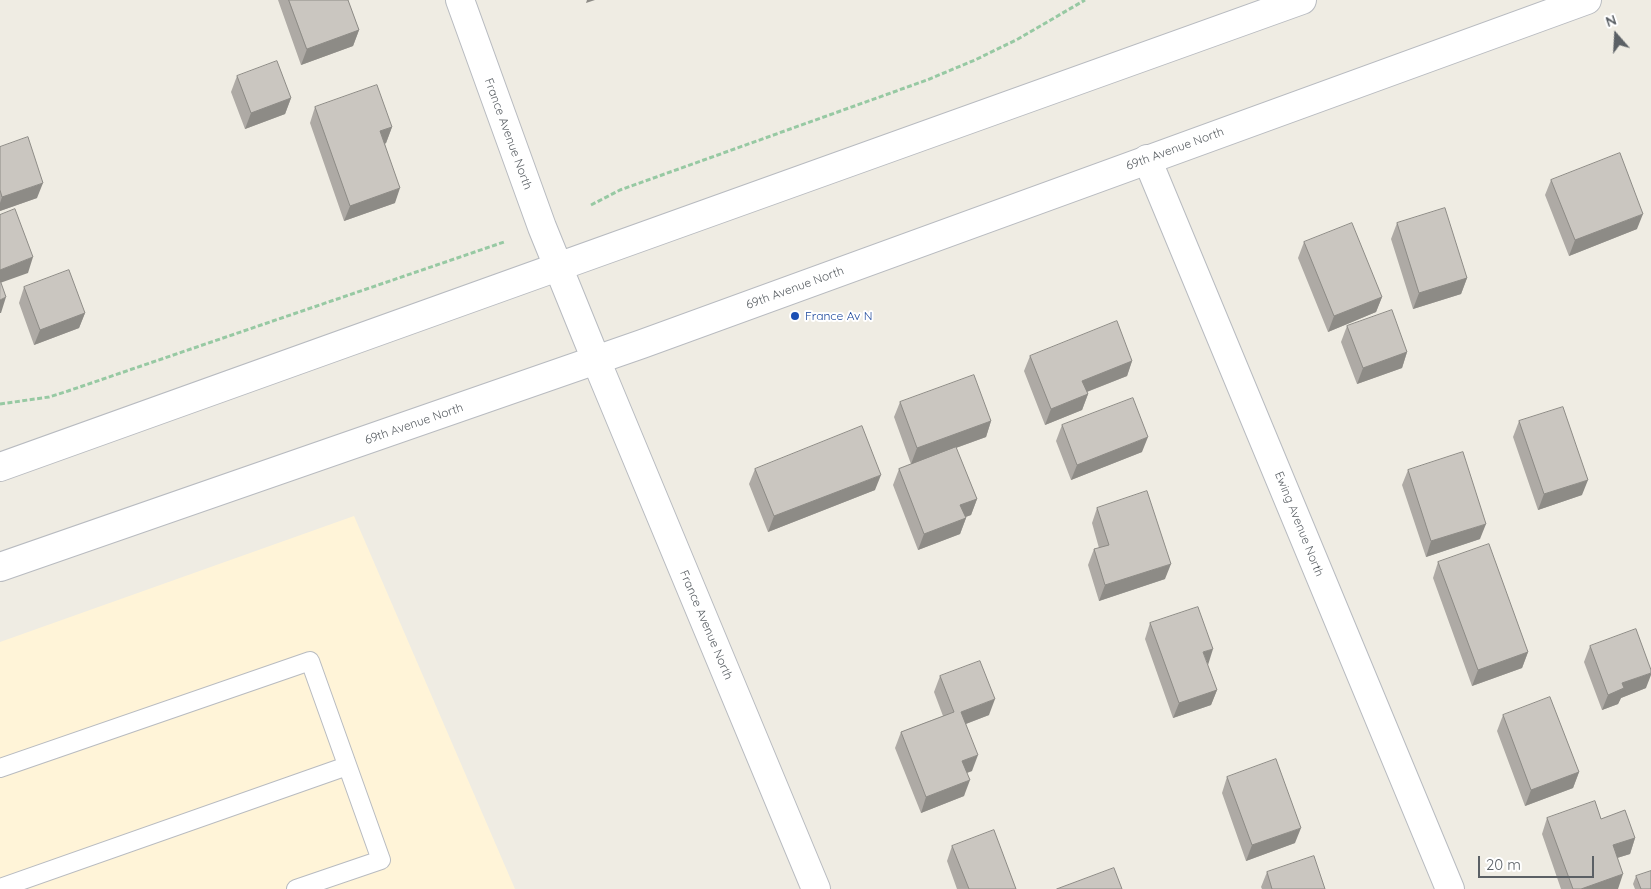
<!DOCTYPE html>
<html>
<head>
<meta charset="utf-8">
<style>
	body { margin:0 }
	#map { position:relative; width:1651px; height:889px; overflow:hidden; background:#efece3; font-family:Quicksand,sans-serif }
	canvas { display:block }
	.north { position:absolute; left:1591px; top:10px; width:50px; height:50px; -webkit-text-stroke:4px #fff; paint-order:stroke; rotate:341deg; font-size:14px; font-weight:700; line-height:20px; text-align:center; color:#5b6065 }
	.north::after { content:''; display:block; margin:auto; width:18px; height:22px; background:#5b6065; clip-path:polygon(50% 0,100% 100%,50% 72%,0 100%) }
	.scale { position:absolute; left:1478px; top:856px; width:116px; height:22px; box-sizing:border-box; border:2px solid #5b6065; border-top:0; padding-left:6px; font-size:15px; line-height:18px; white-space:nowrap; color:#5b6065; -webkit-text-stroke:4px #fff; paint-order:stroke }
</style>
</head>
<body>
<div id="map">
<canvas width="1651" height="889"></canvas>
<div class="north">N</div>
<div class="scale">20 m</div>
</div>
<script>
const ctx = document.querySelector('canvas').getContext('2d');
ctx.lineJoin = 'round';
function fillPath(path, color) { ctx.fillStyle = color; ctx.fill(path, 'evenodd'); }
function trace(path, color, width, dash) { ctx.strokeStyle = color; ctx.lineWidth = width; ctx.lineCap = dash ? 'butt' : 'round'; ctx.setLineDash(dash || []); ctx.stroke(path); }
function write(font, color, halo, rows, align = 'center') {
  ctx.font = font + ' Quicksand,sans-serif'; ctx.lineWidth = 4; ctx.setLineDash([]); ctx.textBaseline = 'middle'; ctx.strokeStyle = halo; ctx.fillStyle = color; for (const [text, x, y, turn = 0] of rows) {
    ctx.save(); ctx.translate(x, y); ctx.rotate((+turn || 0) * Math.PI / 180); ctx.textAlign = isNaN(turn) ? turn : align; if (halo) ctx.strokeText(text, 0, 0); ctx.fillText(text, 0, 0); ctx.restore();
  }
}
const commercial = new Path2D(`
	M 354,516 L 515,889 L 0,889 L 0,642 Z`);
const path = new Path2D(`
	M 591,205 L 620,190 L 927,80 L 975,60 L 1018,39 L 1085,0
	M 0,404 L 49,397 L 68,391 L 504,242`);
const service = new Path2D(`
	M 0,768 L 310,661 L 381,860 L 296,889
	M 0,888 L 347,766`);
const minor = new Path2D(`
	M 1147,159 L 1450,889
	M 596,360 L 816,889`);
const tertiary = new Path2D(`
	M 460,0 L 542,227 L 596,360
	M 0,467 L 1302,0
	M 0,567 L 642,344 L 1587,0`);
const wall = new Path2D(`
	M 278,0 L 348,0 L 359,30 L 353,46 L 301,65 Z
	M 237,76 L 291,98 L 285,114 L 245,129 L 231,92 Z
	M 315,107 L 392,127 L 386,143 L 385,144 L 395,203 L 344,221 L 310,123 Z
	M 0,147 L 37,198 L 0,211 Z
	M 1551,180 L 1637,229 L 1569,256 L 1545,195 Z
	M 1397,223 L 1467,278 L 1461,294 L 1413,309 L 1391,239 Z
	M 1304,242 L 1382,297 L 1376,312 L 1328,332 L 1298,258 Z
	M 24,287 L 85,313 L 79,328 L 34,345 L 19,303 Z
	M 1347,326 L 1407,352 L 1402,368 L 1357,384 L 1341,342 Z
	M 1030,356 L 1132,361 L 1127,376 L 1087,392 L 1088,394 L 1082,410 L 1045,425 L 1024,371 Z
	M 900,402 L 991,421 L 986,437 L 956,448 L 977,499 L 971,515 L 965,517 L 966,518 L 960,534 L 918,550 L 893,485 L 899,469 L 911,464 L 894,417 Z
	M 1519,421 L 1582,495 L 1538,510 L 1513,437 Z
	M 1062,425 L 1142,452 L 1071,480 L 1056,441 Z
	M 755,469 L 875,490 L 768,532 L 749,484 Z
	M 1408,470 L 1480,539 L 1426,557 L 1402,485 Z
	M 1097,508 L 1165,579 L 1099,601 L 1088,565 L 1094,549 L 1099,548 L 1092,523 Z
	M 1438,562 L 1528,652 L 1522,668 L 1472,686 L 1433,578 Z
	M 1150,623 L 1217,690 L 1211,705 L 1173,718 L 1145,639 Z
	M 1590,646 L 1646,688 L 1621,698 L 1618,704 L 1602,710 L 1584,662 Z
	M 940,676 L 989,715 L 966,724 L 972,771 L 967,773 L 964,796 L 921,813 L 895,748 L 901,732 L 943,716 L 934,692 Z
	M 1503,715 L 1579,772 L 1573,788 L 1525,806 L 1497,731 Z
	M 1227,777 L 1295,843 L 1246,861 L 1222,793 Z
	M 1547,818 L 1601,819 L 1635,838 L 1630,854 L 1617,858 L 1618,889 L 1561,889 L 1542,834 Z
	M 952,846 L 1016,889 L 957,889 L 947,861 Z
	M 1267,872 L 1325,889 L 1262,889 L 1261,887 Z
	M 1636,876 L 1651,889 L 1635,889 L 1633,884 Z`);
const shadedWall = new Path2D(`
	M 587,0 L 595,0 L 586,3 Z
	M 359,30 L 353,46 L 301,65 L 307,49 Z
	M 291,98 L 285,114 L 245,129 L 251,113 Z
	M 392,127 L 386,143 L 375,147 L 380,131 Z
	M 43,183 L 37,198 L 0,211 L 0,203 L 2,197 Z
	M 400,188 L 395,203 L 344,221 L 350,206 Z
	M 1643,214 L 1637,229 L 1569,256 L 1575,240 Z
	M 33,257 L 28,273 L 0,283 L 0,270 Z
	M 1467,278 L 1461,294 L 1413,309 L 1419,293 Z
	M 6,297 L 1,313 L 0,313 L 0,300 Z
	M 1382,297 L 1376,312 L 1328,332 L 1334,316 Z
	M 85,313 L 79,328 L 34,345 L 40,330 Z
	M 1407,352 L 1402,368 L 1357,384 L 1363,368 Z
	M 1132,361 L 1127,376 L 1076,396 L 1082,381 Z
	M 1088,394 L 1082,410 L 1045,425 L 1051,409 Z
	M 991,421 L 986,437 L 911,464 L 917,448 Z
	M 1148,437 L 1142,452 L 1071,480 L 1077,465 Z
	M 881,475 L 875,490 L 768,532 L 774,516 Z
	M 1588,480 L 1582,495 L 1538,510 L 1544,494 Z
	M 977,499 L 971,515 L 955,521 L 960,505 Z
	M 966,518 L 960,534 L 918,550 L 924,534 Z
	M 1486,524 L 1480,539 L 1426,557 L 1431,541 Z
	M 1171,564 L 1165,579 L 1099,601 L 1105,585 Z
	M 1213,649 L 1208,665 L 1203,652 Z
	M 1528,652 L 1522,668 L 1472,686 L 1478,670 Z
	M 1651,673 L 1651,675 L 1646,688 L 1621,698 L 1618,704 L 1602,710 L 1608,695 L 1622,683 Z
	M 1217,690 L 1211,705 L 1173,718 L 1179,703 Z
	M 995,699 L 989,715 L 955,728 L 961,712 Z
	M 978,755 L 972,771 L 957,776 L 962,761 Z
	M 1579,772 L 1573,788 L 1525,806 L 1531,790 Z
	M 970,780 L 964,796 L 921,813 L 926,797 Z
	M 1301,828 L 1295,843 L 1246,861 L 1252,845 Z
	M 1635,838 L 1630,854 L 1607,861 L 1613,845 Z
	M 1623,874 L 1618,889 L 1581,889 Z`);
const building = new Path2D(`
	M 289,0 L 348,0 L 359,30 L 307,49 Z
	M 277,61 L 291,98 L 251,113 L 237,76 Z
	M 377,85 L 392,127 L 380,131 L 400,188 L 350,206 L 315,107 Z
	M 28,137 L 43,183 L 2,197 L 0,190 L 0,147 Z
	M 1620,153 L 1643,214 L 1575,240 L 1551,180 Z
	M 1445,208 L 1467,278 L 1419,293 L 1397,223 Z
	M 15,209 L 33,257 L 0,270 L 0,215 Z
	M 1352,223 L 1382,297 L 1334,316 L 1304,242 Z
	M 69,270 L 85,313 L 40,330 L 24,287 Z
	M 0,280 L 6,297 L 0,300 Z
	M 1392,310 L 1407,352 L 1363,368 L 1347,326 Z
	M 1117,321 L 1132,361 L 1082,381 L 1088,394 L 1051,409 L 1030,356 Z
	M 974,375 L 991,421 L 917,448 L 900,402 Z
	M 1133,398 L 1148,437 L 1077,465 L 1062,425 Z
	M 1563,407 L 1588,480 L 1544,494 L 1519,421 Z
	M 862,426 L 881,475 L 774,516 L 755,469 Z
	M 956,447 L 977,499 L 960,505 L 966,518 L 924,534 L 899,469 Z
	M 1463,452 L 1486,524 L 1431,541 L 1408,470 Z
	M 1147,491 L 1171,564 L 1105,585 L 1094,549 L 1109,545 L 1097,508 Z
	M 1489,544 L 1528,652 L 1478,670 L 1438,562 Z
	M 1198,607 L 1213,649 L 1203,652 L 1217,690 L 1179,703 L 1150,623 Z
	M 1636,629 L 1651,670 L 1651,673 L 1622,683 L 1624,688 L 1608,695 L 1590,646 Z
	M 980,661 L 995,699 L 961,712 L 978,755 L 962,761 L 970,780 L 926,797 L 901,732 L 954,712 L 940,676 Z
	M 1550,697 L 1579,772 L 1531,790 L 1503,715 Z
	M 1276,759 L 1301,828 L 1252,845 L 1227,777 Z
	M 1595,801 L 1601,819 L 1625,810 L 1635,838 L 1613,845 L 1623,874 L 1581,889 L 1573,889 L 1547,818 Z
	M 994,830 L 1016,889 L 969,889 L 952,846 Z
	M 1314,856 L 1325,889 L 1272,889 L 1267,872 Z
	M 1114,868 L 1122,889 L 1057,889 Z
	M 1651,871 L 1651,889 L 1641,889 L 1636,876 Z`);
const markers = [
	[795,316,5,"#1a4fb4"]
];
const streetNames = [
	["France Avenue North",508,134,70],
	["69th Avenue North",1175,149,-20],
	["69th Avenue North",795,288,-20],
	["69th Avenue North",414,424,-19],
	["Ewing Avenue North",1299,524,68],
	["France Avenue North",706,625,67]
];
const transitNames = [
	["France Av N",805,316]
];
fillPath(commercial, '#fff4d8');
trace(service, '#b8bbc0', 20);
trace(minor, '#b8bbc0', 30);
trace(tertiary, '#b8bbc0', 30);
trace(path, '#97c9a3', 3, [5, 2.5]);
trace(service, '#fff', 18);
trace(minor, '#fff', 28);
trace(tertiary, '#fff', 28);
fillPath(wall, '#aeaaa5');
fillPath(shadedWall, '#8d8b86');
fillPath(building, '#cac6c0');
trace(building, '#8d8b86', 1);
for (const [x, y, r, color] of markers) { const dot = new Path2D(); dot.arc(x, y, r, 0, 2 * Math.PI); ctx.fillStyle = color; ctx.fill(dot); trace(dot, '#fff', 2); }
write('12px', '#5b6065', '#fff', streetNames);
write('12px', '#164399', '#fff', transitNames, 'left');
</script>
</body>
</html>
